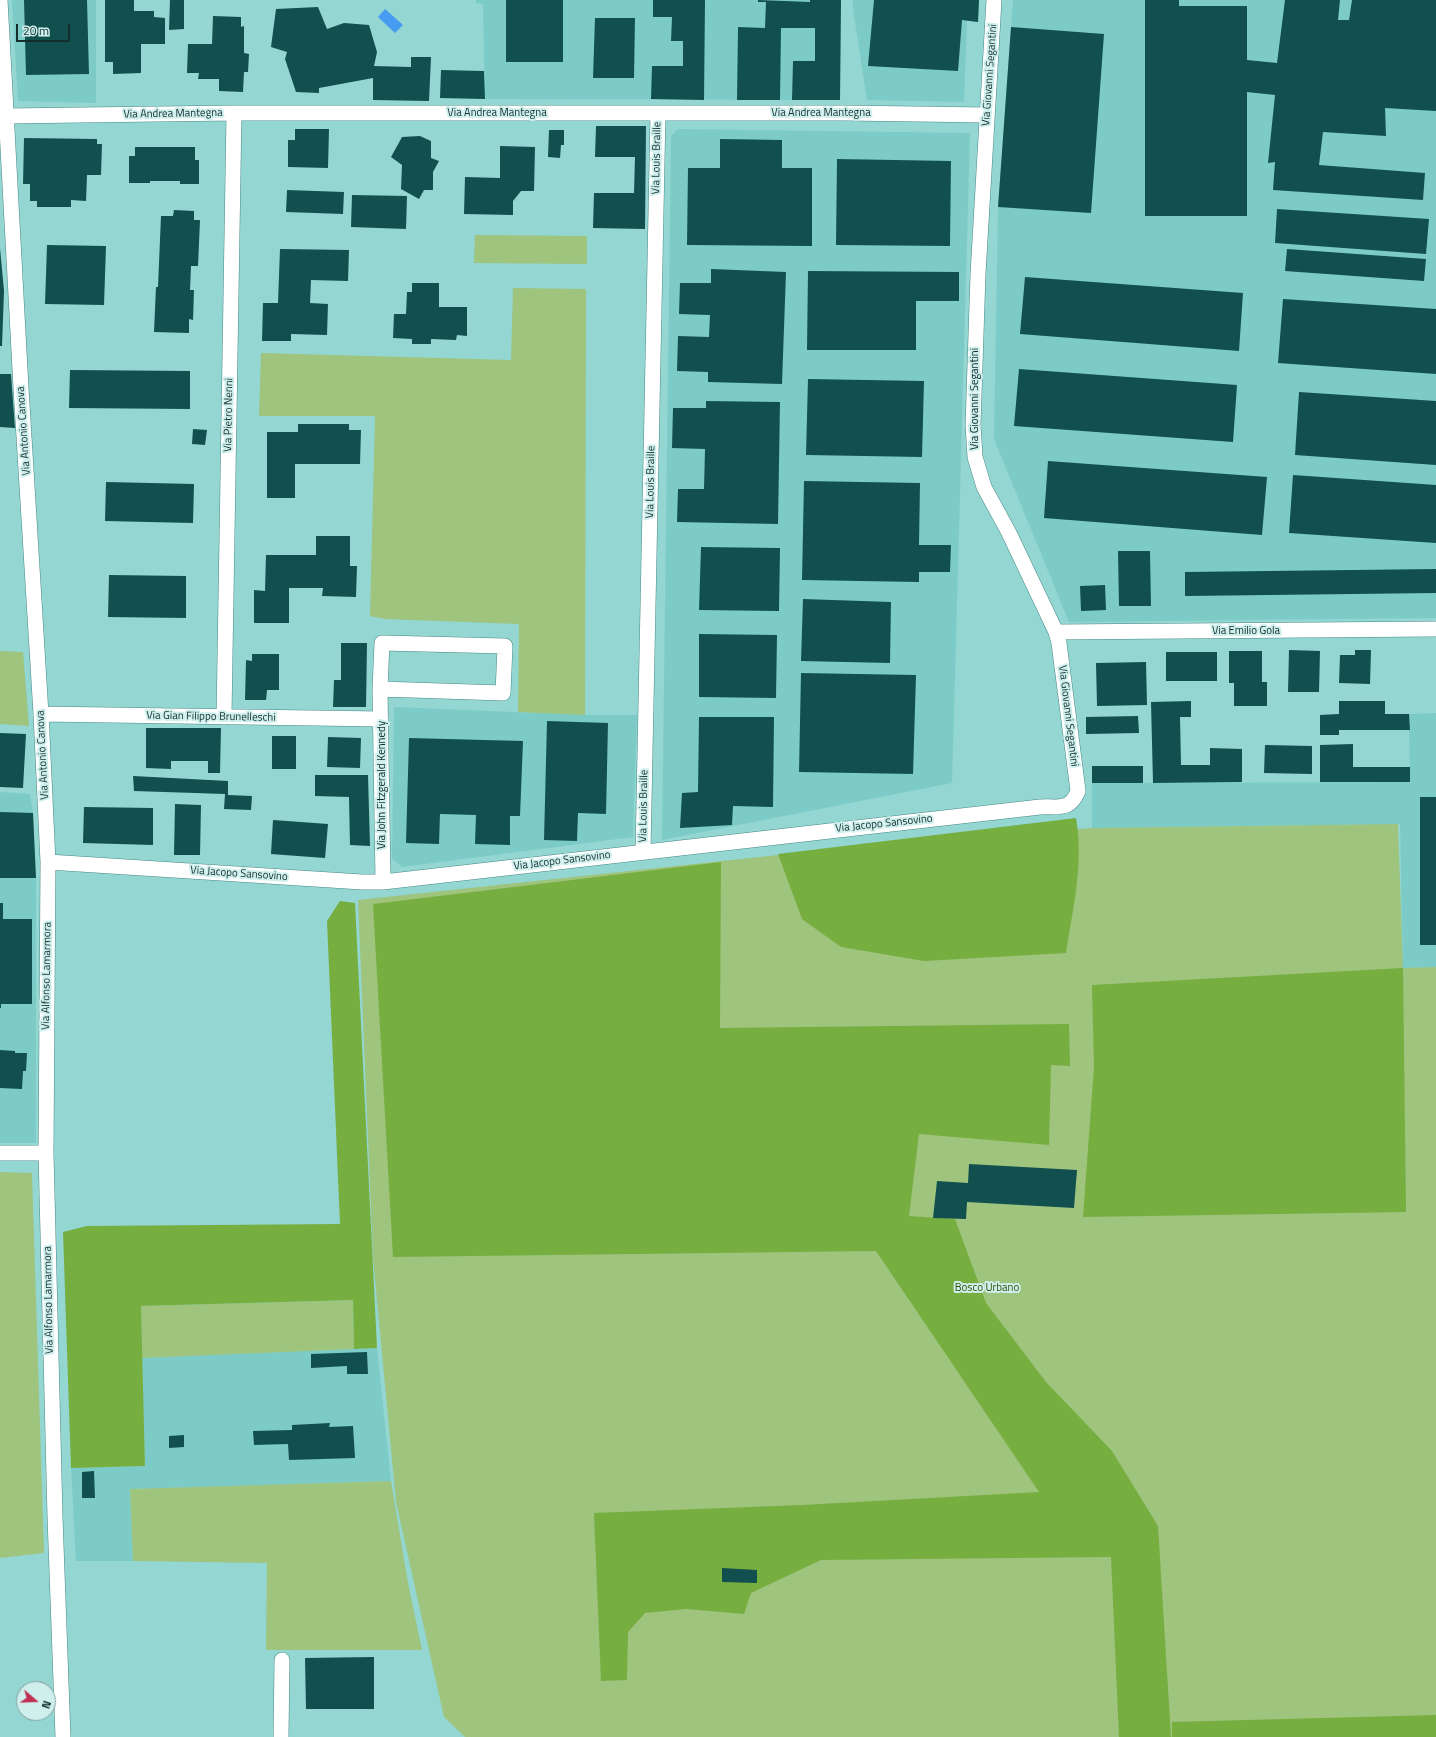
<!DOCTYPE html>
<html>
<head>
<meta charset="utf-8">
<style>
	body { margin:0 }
	#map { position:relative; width:1436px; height:1737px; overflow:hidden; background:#93d6d2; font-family:"Titillium Web",sans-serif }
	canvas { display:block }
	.north { position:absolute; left:16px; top:1681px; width:40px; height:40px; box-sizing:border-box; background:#cfefed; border:1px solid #84a2a0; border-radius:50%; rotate:109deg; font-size:11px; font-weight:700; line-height:16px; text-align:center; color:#132e2d }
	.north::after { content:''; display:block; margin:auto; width:14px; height:18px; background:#c03053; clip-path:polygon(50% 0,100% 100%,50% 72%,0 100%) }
	.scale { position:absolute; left:16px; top:24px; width:54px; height:18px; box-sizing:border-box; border:2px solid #132e2d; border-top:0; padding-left:5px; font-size:12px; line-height:14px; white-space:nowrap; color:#132e2d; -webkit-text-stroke:3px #cfefed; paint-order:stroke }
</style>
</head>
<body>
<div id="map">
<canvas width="1436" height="1737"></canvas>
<div class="north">N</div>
<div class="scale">20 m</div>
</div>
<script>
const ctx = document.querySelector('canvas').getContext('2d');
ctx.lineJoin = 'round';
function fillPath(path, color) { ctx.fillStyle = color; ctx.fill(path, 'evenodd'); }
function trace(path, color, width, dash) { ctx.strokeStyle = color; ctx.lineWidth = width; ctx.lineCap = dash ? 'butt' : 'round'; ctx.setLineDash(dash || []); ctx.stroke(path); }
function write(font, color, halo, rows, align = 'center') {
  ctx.font = font + ' "Titillium Web",sans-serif'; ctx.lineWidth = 4; ctx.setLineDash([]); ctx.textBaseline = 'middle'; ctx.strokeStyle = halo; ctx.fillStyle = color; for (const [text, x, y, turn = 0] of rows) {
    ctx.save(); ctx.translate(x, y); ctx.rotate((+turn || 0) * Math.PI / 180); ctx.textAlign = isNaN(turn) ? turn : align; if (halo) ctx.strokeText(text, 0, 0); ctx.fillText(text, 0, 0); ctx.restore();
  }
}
const built = new Path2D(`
	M 12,0 L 96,0 L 96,103 L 18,101 Z
	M 476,0 L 841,0 L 840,100 L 485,99 L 483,4 L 476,3 Z
	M 853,0 L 979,0 L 978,22 L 967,21 L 964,102 L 867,100 L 853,9 Z
	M 1013,0 L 1436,0 L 1436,618 L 1069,622 L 994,439 L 998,207 Z
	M 678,129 L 970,133 L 952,783 L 662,840 L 671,136 Z
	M 394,707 L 585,715 L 637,715 L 633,837 L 402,867 L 392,859 Z
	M 1436,713 L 1436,967 L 1403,968 L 1400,824 L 1092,828 L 1092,783 L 1410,782 L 1409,714 Z
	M 0,792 L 30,794 L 33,813 L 36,878 L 36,1143 L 0,1143 Z
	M 377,1348 L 391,1481 L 130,1489 L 133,1561 L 76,1561 L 71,1468 L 145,1466 L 142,1358 Z`);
const green = new Path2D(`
	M 475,235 L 587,236 L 587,264 L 474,263 Z
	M 513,288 L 586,289 L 585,715 L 518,712 L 519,624 L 385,619 L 370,616 L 375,416 L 259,416 L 261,353 L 511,360 Z
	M 0,651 L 23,652 L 29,726 L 0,724 Z
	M 1398,824 L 1403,968 L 1436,967 L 1436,1737 L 465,1737 L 444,1717 L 396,1502 L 373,1258 L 358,900 L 778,855 L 1092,828 Z
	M 0,1172 L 32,1173 L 44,1553 L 0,1558 Z
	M 353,1300 L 354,1349 L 142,1358 L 141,1306 Z
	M 391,1481 L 408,1583 L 422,1650 L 266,1650 L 267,1563 L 133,1561 L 130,1489 Z`);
const forest = new Path2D(`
	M 1076,818 C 1084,863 1073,908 1066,953 L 924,961 L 841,947 L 802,919 L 778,854 Z
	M 721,862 L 720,1028 L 1069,1024 L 1070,1066 L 1051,1065 L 1049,1145 L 919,1134 L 909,1216 L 955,1219 L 986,1303 L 1046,1382 L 1112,1451 L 1158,1526 L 1171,1737 L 1119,1737 L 1111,1557 L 821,1560 L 751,1593 L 744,1614 L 686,1609 L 645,1613 L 628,1632 L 627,1680 L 601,1681 L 594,1513 L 802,1505 L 1039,1492 L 876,1251 L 393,1257 L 373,904 Z
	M 340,901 L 355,903 L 377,1348 L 354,1349 L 353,1300 L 141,1306 L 145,1466 L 71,1468 L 63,1232 L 87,1226 L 340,1224 L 327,921 Z
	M 1403,968 L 1406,1212 L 1083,1217 L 1094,1067 L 1092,985 Z
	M 1436,1715 L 1436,1737 L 1172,1737 L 1172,1722 Z`);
const water = new Path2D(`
	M 385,9 L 403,25 L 395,33 L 378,17 Z`);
const building = new Path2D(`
	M 24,0 L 87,0 L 89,74 L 26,75 Z
	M 105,0 L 134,0 L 134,11 L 154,11 L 154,17 L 165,18 L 165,44 L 141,44 L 141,73 L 113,74 L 113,62 L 105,62 Z
	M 170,0 L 184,0 L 184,29 L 169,30 Z
	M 506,0 L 563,0 L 563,62 L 506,62 Z
	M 653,0 L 705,0 L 704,100 L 651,99 L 652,66 L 683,66 L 683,41 L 671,41 L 672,17 L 653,17 Z
	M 758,0 L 810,2 L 810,0 L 841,0 L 840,100 L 792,100 L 793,61 L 815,61 L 815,28 L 781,28 L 780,100 L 737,100 L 738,27 L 765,28 L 766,2 L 758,2 Z
	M 874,0 L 979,0 L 978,22 L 962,20 L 958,71 L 868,66 Z
	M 1145,0 L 1179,0 L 1179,6 L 1247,6 L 1247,60 L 1277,63 L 1285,0 L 1340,0 L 1338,20 L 1349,20 L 1352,0 L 1436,0 L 1436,111 L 1385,108 L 1386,136 L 1323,132 L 1319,165 L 1425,173 L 1423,200 L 1273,190 L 1275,162 L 1268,163 L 1275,95 L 1247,92 L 1247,216 L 1145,216 Z
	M 318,7 L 327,29 L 344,23 L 369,25 L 377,52 L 374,66 L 411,67 L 411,57 L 431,57 L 429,101 L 373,100 L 373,78 L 319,88 L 319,93 L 296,92 L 285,59 L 287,52 L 271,47 L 276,9 Z
	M 213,16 L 241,17 L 241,27 L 244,26 L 244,53 L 249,54 L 248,72 L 244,72 L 243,92 L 219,91 L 219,79 L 198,79 L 199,73 L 187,73 L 188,44 L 212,44 Z
	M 595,18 L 635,18 L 634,78 L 593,78 Z
	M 1011,27 L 1104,34 L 1091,213 L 998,207 Z
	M 441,70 L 484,71 L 485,99 L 440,98 Z
	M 596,126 L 646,126 L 645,229 L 593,228 L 594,193 L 634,193 L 635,157 L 595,157 Z
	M 295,129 L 329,129 L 328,168 L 288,167 L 288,140 L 295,140 Z
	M 549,130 L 564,130 L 564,145 L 561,145 L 560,158 L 548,157 Z
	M 420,136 L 431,141 L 431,158 L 439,161 L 433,172 L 433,190 L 424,190 L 419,199 L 401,189 L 402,165 L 391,157 L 402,137 Z
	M 24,138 L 97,139 L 97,144 L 102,144 L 101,175 L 87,175 L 86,201 L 71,200 L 71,207 L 37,207 L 37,201 L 30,201 L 30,184 L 23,184 Z
	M 720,139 L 782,140 L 782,168 L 812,168 L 812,246 L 687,245 L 688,168 L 720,168 Z
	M 500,146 L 535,147 L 534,191 L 521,191 L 513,201 L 513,215 L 464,214 L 465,177 L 500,178 Z
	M 135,147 L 195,147 L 195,160 L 199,160 L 199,184 L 180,184 L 180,181 L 150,181 L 150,183 L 129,183 L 129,156 L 135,156 Z
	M 837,159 L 951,161 L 950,246 L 836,245 Z
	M 287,190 L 344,192 L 343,214 L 286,212 Z
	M 352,195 L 407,196 L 406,229 L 351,227 Z
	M 1277,209 L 1429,219 L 1426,254 L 1275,243 Z
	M 174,210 L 194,211 L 194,220 L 200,220 L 198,266 L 191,266 L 190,290 L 194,290 L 193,320 L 189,319 L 189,333 L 154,332 L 156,287 L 158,287 L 161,216 L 173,216 Z
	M 47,245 L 106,246 L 104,305 L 45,304 Z
	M 0,248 L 4,291 L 2,346 L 0,346 Z
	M 280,249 L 349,250 L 348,281 L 311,280 L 310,303 L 328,304 L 327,335 L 291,334 L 291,341 L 262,341 L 263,303 L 278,303 Z
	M 1287,249 L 1426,259 L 1424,281 L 1285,271 Z
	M 711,269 L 786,272 L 782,384 L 708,382 L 708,372 L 677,371 L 678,336 L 709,337 L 710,315 L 679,314 L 680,283 L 711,283 Z
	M 808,271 L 959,272 L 959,301 L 916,301 L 916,350 L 807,350 Z
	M 1025,277 L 1243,293 L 1239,351 L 1020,334 Z
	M 412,283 L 439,283 L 439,307 L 467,307 L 467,336 L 457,335 L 456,340 L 431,339 L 431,344 L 412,344 L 412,339 L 393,338 L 394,314 L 406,314 L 407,292 L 412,292 Z
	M 1283,299 L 1436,309 L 1436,374 L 1278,363 Z
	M 1019,369 L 1237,385 L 1233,442 L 1014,426 Z
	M 70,370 L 190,371 L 190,409 L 69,408 Z
	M 0,374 L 11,374 L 15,428 L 0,427 Z
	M 808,379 L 924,381 L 922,457 L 806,455 Z
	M 1299,392 L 1436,401 L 1436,465 L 1295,455 Z
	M 706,401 L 780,402 L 778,524 L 677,522 L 678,489 L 704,489 L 705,449 L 672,448 L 673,408 L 706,408 Z
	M 298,424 L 349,424 L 349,430 L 361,430 L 360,464 L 295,464 L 295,498 L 267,498 L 267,432 L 298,432 Z
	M 193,429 L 207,430 L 205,445 L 192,444 Z
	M 1048,461 L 1267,477 L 1262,535 L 1044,518 Z
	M 1293,475 L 1436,485 L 1436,543 L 1289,533 Z
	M 804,481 L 920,483 L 919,545 L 951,545 L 950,572 L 919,572 L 919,582 L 802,580 Z
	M 106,482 L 194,484 L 193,523 L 105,521 Z
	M 316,536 L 350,536 L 350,566 L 357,566 L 356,597 L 322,596 L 323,588 L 289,588 L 289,623 L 254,623 L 254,590 L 265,591 L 266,555 L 316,555 Z
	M 701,547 L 780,548 L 779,611 L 699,610 Z
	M 1118,551 L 1150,551 L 1151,606 L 1119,606 Z
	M 1436,569 L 1436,593 L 1185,596 L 1185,572 Z
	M 109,575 L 186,576 L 186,618 L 108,617 Z
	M 1105,585 L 1106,610 L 1081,611 L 1080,586 Z
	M 803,599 L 891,602 L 890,663 L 801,661 Z
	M 699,634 L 777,635 L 776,698 L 699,697 Z
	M 341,643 L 367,643 L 366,707 L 333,707 L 334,680 L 341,680 Z
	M 1289,650 L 1320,651 L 1319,692 L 1288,692 Z
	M 1355,650 L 1371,650 L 1370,684 L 1339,683 L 1340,655 L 1355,655 Z
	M 1229,651 L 1262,651 L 1262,682 L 1267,682 L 1267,706 L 1234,706 L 1234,683 L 1229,683 Z
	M 1166,652 L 1217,652 L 1217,681 L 1166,681 Z
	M 252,654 L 279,654 L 279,690 L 267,690 L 266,700 L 245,700 L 246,660 L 252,661 Z
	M 1146,662 L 1147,705 L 1097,706 L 1096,663 Z
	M 801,673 L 916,675 L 913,774 L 799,772 Z
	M 1191,701 L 1191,717 L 1180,717 L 1181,765 L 1210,765 L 1210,748 L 1242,749 L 1242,782 L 1153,783 L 1151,702 Z
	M 1339,701 L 1385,701 L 1385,714 L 1409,714 L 1410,730 L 1339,730 L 1339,735 L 1320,735 L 1320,715 L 1339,714 Z
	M 1138,716 L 1139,733 L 1086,734 L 1086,717 Z
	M 699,717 L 774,717 L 773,807 L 733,806 L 732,825 L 680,828 L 682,793 L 698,792 Z
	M 547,721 L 608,723 L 606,814 L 578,813 L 577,841 L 544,840 Z
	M 146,728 L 221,728 L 220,773 L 208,773 L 208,761 L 171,761 L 171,769 L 146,768 Z
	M 0,733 L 26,734 L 23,788 L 0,787 Z
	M 272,736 L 296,736 L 296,769 L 272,769 Z
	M 328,737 L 361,738 L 360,768 L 327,767 Z
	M 409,738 L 523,741 L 520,816 L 510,816 L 510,845 L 475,844 L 476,815 L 440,814 L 439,844 L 406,843 Z
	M 1353,744 L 1353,767 L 1410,767 L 1410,782 L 1320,782 L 1320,745 Z
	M 1265,745 L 1312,746 L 1312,774 L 1264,773 Z
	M 1092,766 L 1143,766 L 1143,783 L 1092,783 Z
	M 315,775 L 368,775 L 370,846 L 350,845 L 349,797 L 315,796 Z
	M 133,776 L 228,781 L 228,795 L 252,796 L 251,810 L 224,809 L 225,794 L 134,791 Z
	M 1420,797 L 1436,797 L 1436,945 L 1420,945 Z
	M 175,804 L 201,805 L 200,855 L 174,855 Z
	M 84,807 L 153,808 L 153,845 L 83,843 Z
	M 0,812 L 33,813 L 36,878 L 0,878 Z
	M 273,820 L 328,824 L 325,858 L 271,854 Z
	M 0,903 L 3,903 L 3,919 L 32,919 L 32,1004 L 1,1004 L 1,1008 L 0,1008 Z
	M 0,1050 L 15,1051 L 15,1053 L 27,1053 L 26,1071 L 23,1071 L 22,1089 L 0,1088 Z
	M 969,1164 L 1077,1170 L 1074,1208 L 967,1202 L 966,1219 L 933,1218 L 937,1181 L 968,1183 Z
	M 367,1352 L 368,1374 L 347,1374 L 347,1366 L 311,1368 L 311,1354 Z
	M 330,1423 L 329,1427 L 353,1426 L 355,1458 L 289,1460 L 288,1444 L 254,1445 L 253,1431 L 292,1430 L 292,1425 Z
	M 184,1435 L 184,1447 L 169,1448 L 169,1436 Z
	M 94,1471 L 95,1498 L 82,1498 L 82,1472 Z
	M 722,1568 L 757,1570 L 757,1583 L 722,1582 Z
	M 374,1657 L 374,1709 L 306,1709 L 305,1658 Z`);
const street = new Path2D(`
	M 0,0 L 21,388 L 41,714 L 48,862 L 46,1153 L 55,1517 L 63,1737
	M 6,116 L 234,113 L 845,113 L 987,115
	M 1056,632 L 1436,629
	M 380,689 L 503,693 L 505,646 L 382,643 L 380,689 L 383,882
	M 41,714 L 381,719
	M 224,717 L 234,113
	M 643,851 L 658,113
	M 48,862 L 362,882 L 383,882 L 1040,807 C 1059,806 1070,811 1078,791 L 1059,643 L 1056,632 L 1009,533 L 984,487 L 975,457 L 973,425 L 978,274 L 994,0
	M 0,1153 L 46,1153
	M 281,1737 L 282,1660`);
const streetNames = [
	["Via Giovanni Segantini",990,75,-86],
	["Via Andrea Mantegna",497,113],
	["Via Andrea Mantegna",821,113],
	["Via Andrea Mantegna",173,114,-1],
	["Via Louis Braille",657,158,-89],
	["Via Giovanni Segantini",975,399,-90],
	["Via Pietro Nenni",229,415,-89],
	["Via Antonio Canova",24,431,-94],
	["Via Louis Braille",651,482,-89],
	["Via Emilio Gola",1246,631],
	["Via Giovanni Segantini",1068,716,83],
	["Via Gian Filippo Brunelleschi",211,717,1],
	["Via Antonio Canova",43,755,-93],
	["Via John Fitzgerald Kennedy",382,785,-90],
	["Via Louis Braille",644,806,-89],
	["Via Jacopo Sansovino",884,824,-6],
	["Via Jacopo Sansovino",562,861,-7],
	["Via Jacopo Sansovino",239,874,4],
	["Via Alfonso Lamarmora",47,976,-89],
	["Via Alfonso Lamarmora",49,1300,-91]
];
const parkNames = [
	["Bosco Urbano",987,1288]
];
fillPath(built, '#7dcbc7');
fillPath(green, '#9ec47e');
fillPath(forest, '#77ae40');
fillPath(water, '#479bf1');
fillPath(building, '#11504e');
trace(street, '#468885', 16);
trace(street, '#fff', 15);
write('11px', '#132e2d', '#cfefed', streetNames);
write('11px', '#2e5000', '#cfefed', parkNames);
</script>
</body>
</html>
